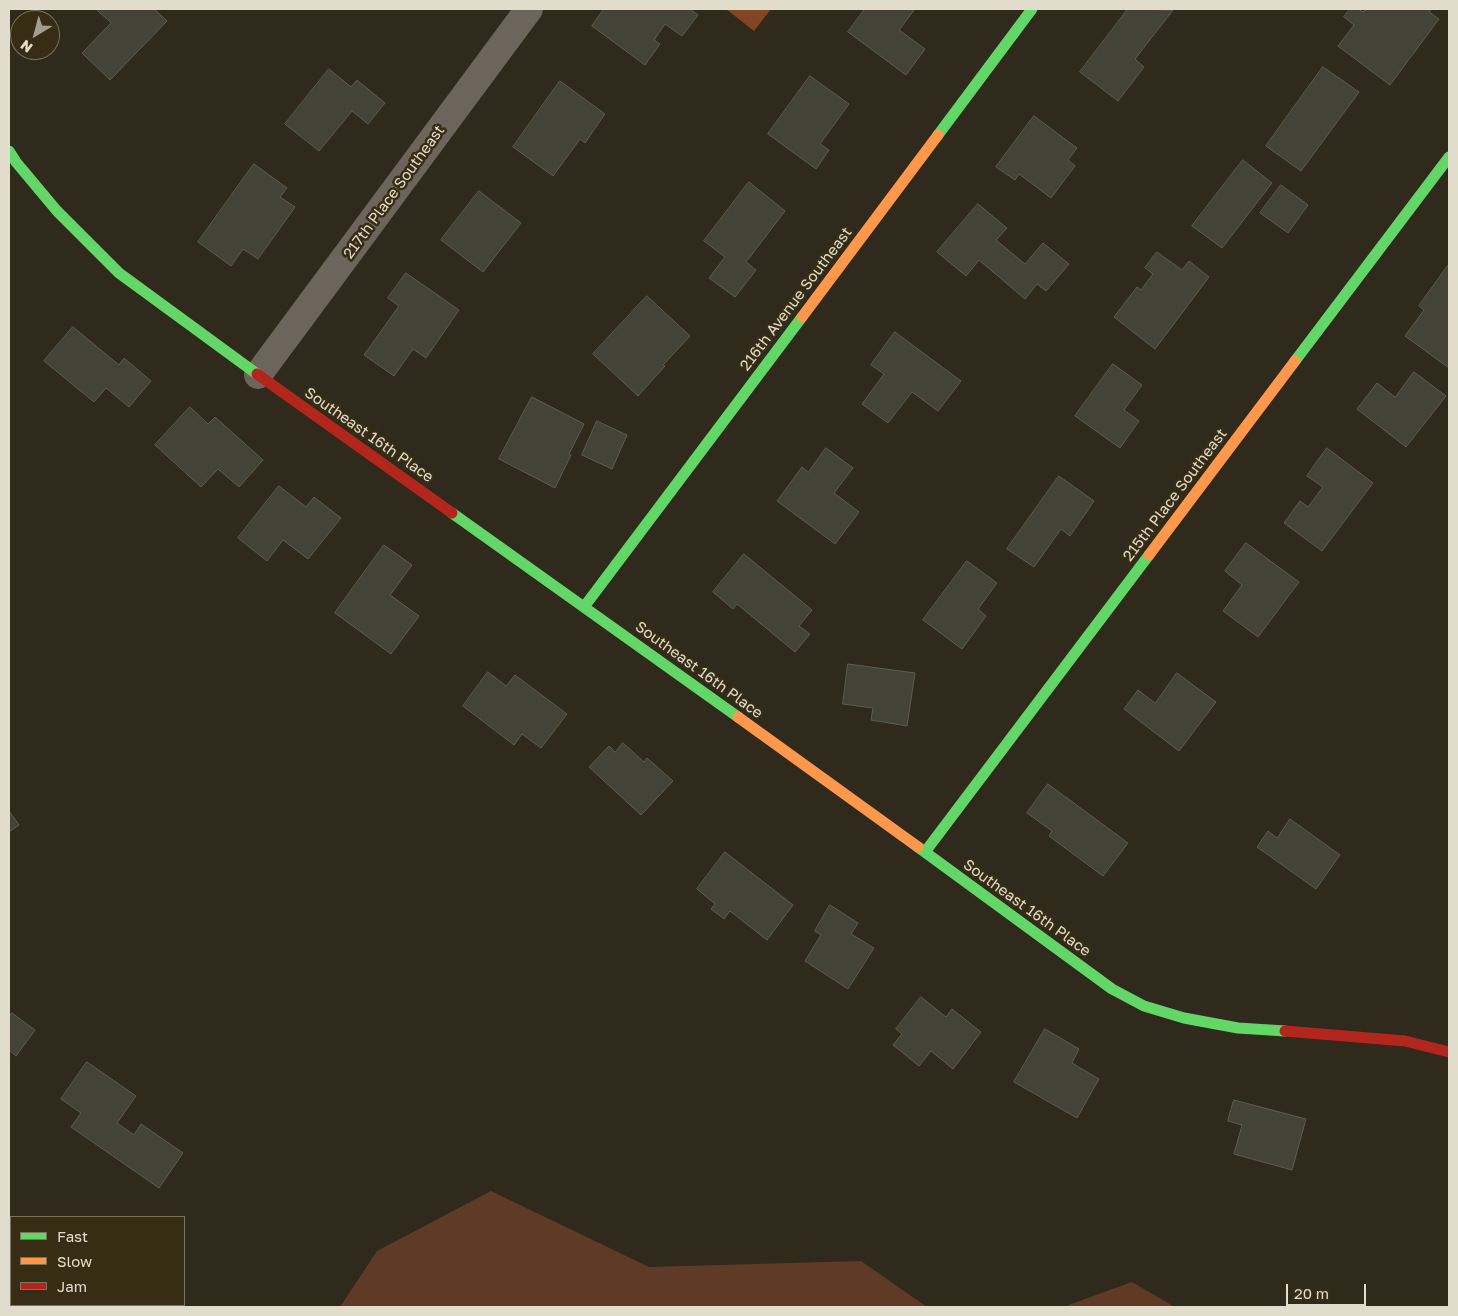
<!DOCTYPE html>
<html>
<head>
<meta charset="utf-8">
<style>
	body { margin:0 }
	#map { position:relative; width:1458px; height:1316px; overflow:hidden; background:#2f2a1c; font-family:"Golos Text",sans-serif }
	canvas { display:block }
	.frame { position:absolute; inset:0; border:10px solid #e2dccd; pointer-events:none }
	.legend { position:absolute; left:10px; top:1216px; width:175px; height:90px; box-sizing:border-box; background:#372d14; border:1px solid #7b735e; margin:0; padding:6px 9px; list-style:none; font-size:15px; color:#e2dccd }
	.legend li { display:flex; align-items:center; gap:10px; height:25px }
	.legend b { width:25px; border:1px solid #7b735e }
	.north { position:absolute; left:10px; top:10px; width:50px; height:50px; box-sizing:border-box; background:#372d14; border:1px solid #7b735e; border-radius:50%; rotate:217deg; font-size:14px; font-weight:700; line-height:20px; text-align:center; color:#e2dccd }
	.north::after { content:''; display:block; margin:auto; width:18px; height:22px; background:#a39e8f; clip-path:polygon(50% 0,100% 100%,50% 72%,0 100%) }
	.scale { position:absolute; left:1286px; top:1284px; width:80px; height:22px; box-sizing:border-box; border:2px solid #e2dccd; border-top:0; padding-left:6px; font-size:15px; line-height:18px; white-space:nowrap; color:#e2dccd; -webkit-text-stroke:4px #372d14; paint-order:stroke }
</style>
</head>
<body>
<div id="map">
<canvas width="1458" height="1316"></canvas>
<div class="frame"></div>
<ul class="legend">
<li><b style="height:6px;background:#63d668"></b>Fast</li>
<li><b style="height:6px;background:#ff974d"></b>Slow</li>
<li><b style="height:6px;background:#b3261e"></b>Jam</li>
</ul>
<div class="north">N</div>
<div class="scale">20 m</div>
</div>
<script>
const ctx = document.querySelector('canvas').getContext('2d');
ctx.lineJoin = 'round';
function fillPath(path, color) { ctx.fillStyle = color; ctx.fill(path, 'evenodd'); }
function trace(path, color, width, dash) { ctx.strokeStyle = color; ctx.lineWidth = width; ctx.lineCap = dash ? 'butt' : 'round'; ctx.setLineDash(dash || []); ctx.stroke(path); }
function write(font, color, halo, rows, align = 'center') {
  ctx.font = font + ' "Golos Text",sans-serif'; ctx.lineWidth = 5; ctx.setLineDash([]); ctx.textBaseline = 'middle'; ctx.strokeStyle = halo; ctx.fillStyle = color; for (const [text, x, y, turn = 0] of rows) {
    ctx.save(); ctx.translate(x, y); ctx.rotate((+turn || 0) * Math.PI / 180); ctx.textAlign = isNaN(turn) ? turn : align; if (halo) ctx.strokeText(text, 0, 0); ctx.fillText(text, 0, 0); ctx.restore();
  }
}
const green = new Path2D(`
	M 491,1191 L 649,1267 L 861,1261 L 927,1307 L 340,1307 L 377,1251 Z
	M 1132,1282 L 1175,1307 L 1063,1307 Z`);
const forest = new Path2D(`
	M 726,9 L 771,9 L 754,31 Z`);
const building = new Path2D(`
	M 96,9 L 154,9 L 167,21 L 110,80 L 82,53 L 111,23 Z
	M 604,9 L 690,9 L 698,15 L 682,36 L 665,24 L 654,40 L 660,44 L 645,65 L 592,26 Z
	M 865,9 L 915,9 L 899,30 L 925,49 L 906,75 L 848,32 Z
	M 1128,9 L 1173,10 L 1135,59 L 1144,67 L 1118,101 L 1080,72 Z
	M 1350,9 L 1358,9 L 1363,12 L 1366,9 L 1432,9 L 1429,12 L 1439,19 L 1390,85 L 1338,46 L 1354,25 L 1344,17 Z
	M 1323,67 L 1359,92 L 1301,171 L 1266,146 Z
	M 329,69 L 351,87 L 357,80 L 385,103 L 368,124 L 352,111 L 319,151 L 285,124 Z
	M 810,76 L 849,104 L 820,144 L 829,150 L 816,169 L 768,134 Z
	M 560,81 L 605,114 L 585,143 L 580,139 L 553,176 L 513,147 Z
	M 1034,116 L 1077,148 L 1068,160 L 1075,166 L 1051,198 L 1019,174 L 1015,180 L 996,167 Z
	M 1243,160 L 1272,183 L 1222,248 L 1192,226 Z
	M 254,164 L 287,188 L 280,197 L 295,207 L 258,259 L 243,249 L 231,266 L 198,242 Z
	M 749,182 L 785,211 L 746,262 L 756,270 L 735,297 L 709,278 L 725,257 L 704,241 Z
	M 1281,185 L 1308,205 L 1288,233 L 1260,213 Z
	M 479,191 L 521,223 L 483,272 L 441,240 Z
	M 978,204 L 1007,228 L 996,240 L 1025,264 L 1043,243 L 1069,264 L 1046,291 L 1037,284 L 1025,299 L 979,260 L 966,276 L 937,252 Z
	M 1157,252 L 1182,270 L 1189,261 L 1209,277 L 1155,349 L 1114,317 L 1137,287 L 1141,290 L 1153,274 L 1145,268 Z
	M 1449,264 L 1449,368 L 1405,336 L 1424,310 L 1419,306 Z
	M 406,273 L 459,310 L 426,358 L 413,349 L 394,376 L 364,355 L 399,306 L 388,298 Z
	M 647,296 L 690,336 L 663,365 L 665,366 L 638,396 L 593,354 Z
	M 73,327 L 119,365 L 124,358 L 151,381 L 129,407 L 106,388 L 94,402 L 44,361 Z
	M 895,332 L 961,381 L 938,411 L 912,392 L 888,423 L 862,404 L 884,374 L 871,365 Z
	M 1113,364 L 1142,385 L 1124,410 L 1139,421 L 1120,448 L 1075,416 Z
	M 1414,372 L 1446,396 L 1406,447 L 1357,409 L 1377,383 L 1395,397 Z
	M 532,397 L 584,424 L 569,454 L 571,455 L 555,488 L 499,459 Z
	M 190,407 L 208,424 L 215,417 L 263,460 L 239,487 L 218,469 L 201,487 L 155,445 Z
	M 597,421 L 627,435 L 612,469 L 582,455 Z
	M 826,448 L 853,468 L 834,493 L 859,512 L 835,544 L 777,501 L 802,467 L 808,472 Z
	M 1327,448 L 1373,483 L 1322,551 L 1284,523 L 1300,501 L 1308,507 L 1323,487 L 1307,476 Z
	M 1059,476 L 1094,501 L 1070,536 L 1061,529 L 1034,567 L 1007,549 Z
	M 279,486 L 306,507 L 314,497 L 341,518 L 308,559 L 283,540 L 267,561 L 238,538 Z
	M 1246,543 L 1299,582 L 1258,637 L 1223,611 L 1242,585 L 1225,571 Z
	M 384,545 L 412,565 L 390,595 L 419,616 L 391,654 L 335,613 Z
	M 744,554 L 812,610 L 799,626 L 810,634 L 795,652 L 737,604 L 733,609 L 713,592 Z
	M 967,561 L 997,583 L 978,609 L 986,616 L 962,649 L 923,620 Z
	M 848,664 L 915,673 L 907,726 L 871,720 L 873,708 L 843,704 Z
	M 488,672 L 506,686 L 515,675 L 567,714 L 541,748 L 522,734 L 514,745 L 463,706 Z
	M 1177,673 L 1216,702 L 1179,751 L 1124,709 L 1138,690 L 1155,703 Z
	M 623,743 L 644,762 L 647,758 L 673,781 L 641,815 L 589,767 L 609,746 L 615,752 Z
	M 1048,784 L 1128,843 L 1103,876 L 1049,836 L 1052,831 L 1027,813 Z
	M 9,811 L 19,825 L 9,832 Z
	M 1290,819 L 1340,855 L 1316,889 L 1257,847 L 1268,831 L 1277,838 Z
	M 725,852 L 793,905 L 767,940 L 730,911 L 724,919 L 711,909 L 715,904 L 697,889 Z
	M 830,905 L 858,923 L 851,934 L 874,948 L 848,989 L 805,961 L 821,935 L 815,931 Z
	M 921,997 L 946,1017 L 952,1009 L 981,1032 L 953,1069 L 931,1051 L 919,1066 L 893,1045 L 902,1034 L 896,1029 Z
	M 12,1013 L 35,1030 L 16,1056 L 9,1050 L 9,1017 Z
	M 1045,1029 L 1079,1049 L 1072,1063 L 1099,1079 L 1077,1118 L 1014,1082 Z
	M 87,1062 L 136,1096 L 117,1123 L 134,1135 L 141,1124 L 183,1153 L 159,1188 L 71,1127 L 81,1113 L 61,1099 Z
	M 1234,1100 L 1306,1119 L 1292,1170 L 1234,1154 L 1242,1125 L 1228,1121 Z`);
const street = new Path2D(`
	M 258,375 L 529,9`);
const fast = new Path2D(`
	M 938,135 L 1032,9
	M 9,151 L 16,162 L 57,211 L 119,273 L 257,374
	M 1295,361 L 1449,157
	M 452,513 L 738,717
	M 584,607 L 802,317
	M 918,847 L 1112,989 L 1144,1006 L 1184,1018 L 1238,1028 L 1285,1031
	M 925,852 L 1149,555`);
const slow = new Path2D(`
	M 802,317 L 938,135
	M 1149,555 L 1295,361
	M 738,717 L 918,847`);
const jam = new Path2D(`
	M 257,374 L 452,513
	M 1285,1031 L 1405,1041 L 1449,1052`);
const streetNames = [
	["217th Place Southeast",394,192,-54],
	["216th Avenue Southeast",796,299,-53],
	["Southeast 16th Place",369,435,35],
	["215th Place Southeast",1175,495,-53],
	["Southeast 16th Place",699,670,36],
	["Southeast 16th Place",1027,908,36]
];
fillPath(green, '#5f3a26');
fillPath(forest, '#834525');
fillPath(building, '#444337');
trace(building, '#5e5d50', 1);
trace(street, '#6d655b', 28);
trace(fast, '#63d668', 11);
trace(slow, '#ff974d', 11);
trace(jam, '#b3261e', 11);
write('15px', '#e2dccd', '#372d14', streetNames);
</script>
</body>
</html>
